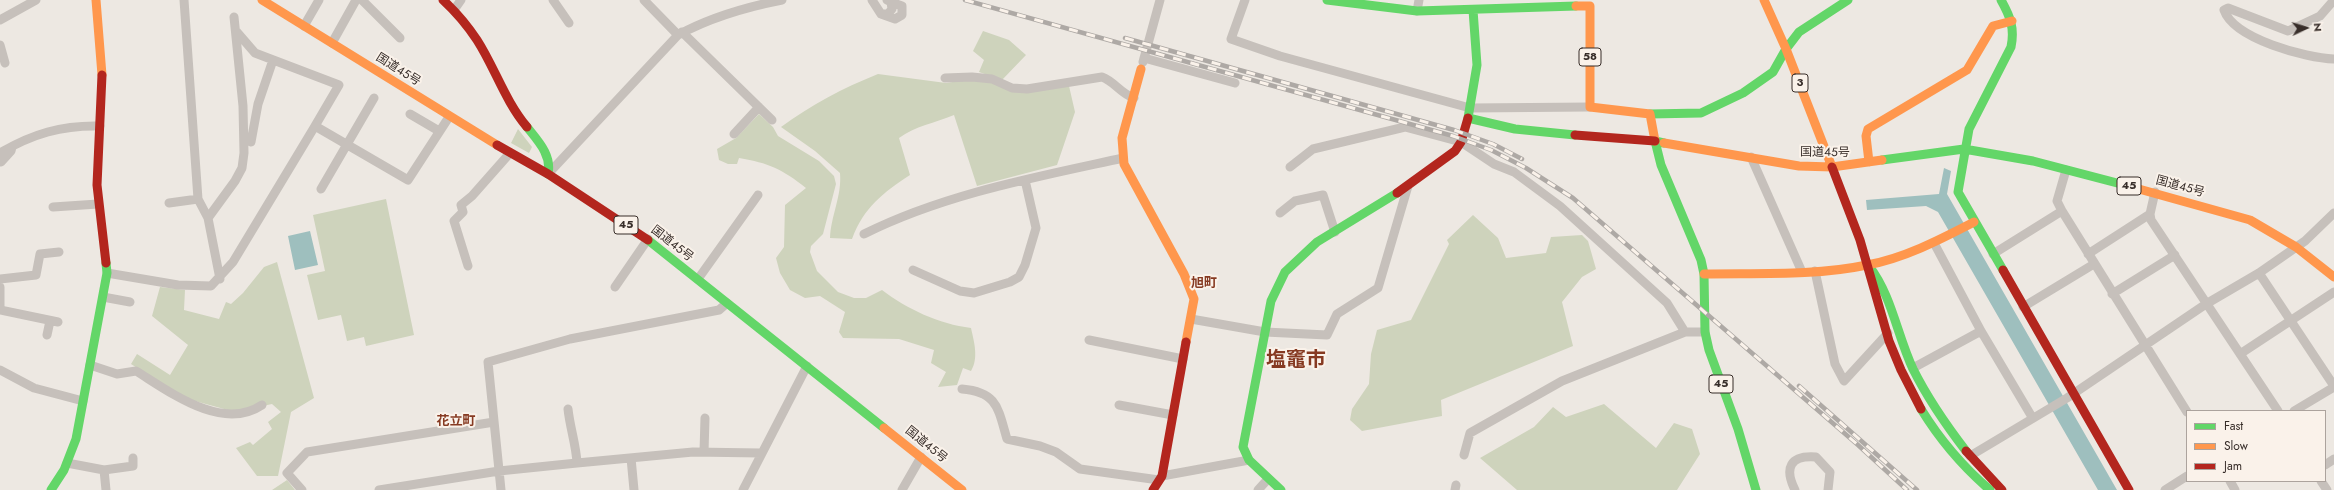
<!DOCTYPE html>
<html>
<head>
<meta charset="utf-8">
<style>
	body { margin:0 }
	#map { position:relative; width:2334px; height:490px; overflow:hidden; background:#ede8e2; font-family:Jost,sans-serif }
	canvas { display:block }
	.legend { position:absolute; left:2186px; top:410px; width:140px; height:72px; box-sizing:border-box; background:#faf2ea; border:1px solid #aca39d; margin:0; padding:5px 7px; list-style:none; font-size:12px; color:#372d29 }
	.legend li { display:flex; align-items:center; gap:8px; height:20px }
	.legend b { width:20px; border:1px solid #aca39d }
	.north { position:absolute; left:2286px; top:8px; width:40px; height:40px; -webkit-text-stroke:3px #faf2ea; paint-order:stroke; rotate:86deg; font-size:11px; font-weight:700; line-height:16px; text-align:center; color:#372d29 }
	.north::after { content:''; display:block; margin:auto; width:14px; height:18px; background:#372d29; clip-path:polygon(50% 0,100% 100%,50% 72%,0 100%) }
</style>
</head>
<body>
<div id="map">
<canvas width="2334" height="490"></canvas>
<ul class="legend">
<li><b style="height:5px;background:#63d668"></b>Fast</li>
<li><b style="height:5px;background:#ff974d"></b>Slow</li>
<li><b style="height:5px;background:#b3261e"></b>Jam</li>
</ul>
<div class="north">N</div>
</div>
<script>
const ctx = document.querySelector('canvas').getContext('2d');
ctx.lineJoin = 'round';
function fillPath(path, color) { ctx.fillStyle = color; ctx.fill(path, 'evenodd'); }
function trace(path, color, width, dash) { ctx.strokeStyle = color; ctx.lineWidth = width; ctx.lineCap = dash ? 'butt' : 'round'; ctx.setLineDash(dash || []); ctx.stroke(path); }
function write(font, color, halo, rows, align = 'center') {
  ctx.font = font + ' Jost,"Noto Sans JP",sans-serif'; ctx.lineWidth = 4; ctx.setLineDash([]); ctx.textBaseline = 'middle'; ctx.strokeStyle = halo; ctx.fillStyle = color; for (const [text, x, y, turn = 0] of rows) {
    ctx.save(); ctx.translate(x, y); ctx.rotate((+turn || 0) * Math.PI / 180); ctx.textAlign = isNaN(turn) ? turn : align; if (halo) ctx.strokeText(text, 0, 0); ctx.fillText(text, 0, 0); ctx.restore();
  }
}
const green = new Path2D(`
	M 983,31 L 1009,40 L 1026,55 L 1002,80 L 979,72 L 984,60 L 973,51 Z
	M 878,74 L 946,83 L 972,79 L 991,81 L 1014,91 L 1069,86 L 1075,112 L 1057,165 L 977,186 L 954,115 C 935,123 915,126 899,138 L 910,175 C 883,193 864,207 852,239 L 830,238 C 831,215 842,196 840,173 L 815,151 L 781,127 C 811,105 843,88 878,74 Z
	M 759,114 L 773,127 L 778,136 L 819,161 L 834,176 L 836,184 L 823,234 L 811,246 L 810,252 L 817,271 L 838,292 L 854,298 L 866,298 L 882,290 C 907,309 939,324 971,328 C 974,342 979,358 971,371 L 963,368 L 957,385 L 938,387 L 946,372 L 931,363 L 934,350 L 899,339 L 843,338 L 839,332 L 845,312 L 820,296 L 805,298 L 790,290 L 780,273 L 776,258 L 784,247 L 785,205 L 806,188 C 782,169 769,163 739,158 L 737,164 L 728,164 L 719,160 L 717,149 L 736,138 Z
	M 518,129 L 532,147 L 529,153 L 511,143 Z
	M 386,199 L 414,335 L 366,346 L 364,337 L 347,341 L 341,315 L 318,320 L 307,275 L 325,271 L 313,215 Z
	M 1473,215 L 1498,238 L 1506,258 L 1546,253 L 1551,237 L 1582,235 L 1588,241 L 1596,269 L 1582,277 L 1562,302 L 1573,346 L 1441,400 L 1442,416 L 1362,431 L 1350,420 L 1352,409 L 1369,384 L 1371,354 L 1377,330 L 1411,320 L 1449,244 L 1447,240 Z
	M 277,262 L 314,398 L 291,412 L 278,476 L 257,476 L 236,448 L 250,442 L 253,445 L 272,429 L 268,422 L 281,412 L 272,404 L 235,412 L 184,398 L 131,364 L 137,354 L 170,375 L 188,345 L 152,316 L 160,287 L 185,290 L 184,310 L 219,319 L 226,302 L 231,304 L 243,293 L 264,267 Z
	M 1604,404 L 1656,448 L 1674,423 L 1692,429 L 1700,454 L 1677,490 L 1517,490 L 1480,458 L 1534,427 L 1553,407 L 1566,417 Z
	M 287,480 L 295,490 L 272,490 Z`);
const water = new Path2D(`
	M 1944,168 L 1951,171 L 1947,194 L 2117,490 L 2098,490 L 1938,212 L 1926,206 L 1867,210 L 1866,200 L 1939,194 Z
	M 310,231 L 318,265 L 295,270 L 288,236 Z`);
const street = new Path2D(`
	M 184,0 L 198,199 L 208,218 L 220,279
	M 362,0 L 400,38
	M 553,0 L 569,23
	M 644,0 L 678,35
	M 872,0 L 881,14 L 888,14 L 892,9 L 891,2 L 887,0
	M 1245,0 L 1231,39 L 1280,56 L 1470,108 L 1590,107
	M 2334,0 L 2320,16 L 2288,31 L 2228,8 L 2224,10 C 2234,39 2306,58 2334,59
	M 454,10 L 461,0
	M 1417,11 L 1419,0
	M 881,14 L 895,19 L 902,15 L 902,6 L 891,2
	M 0,20 L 36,0
	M 304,26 L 319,0
	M 236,31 L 255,53 L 339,85 L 315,126
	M 682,32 L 772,120
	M 332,43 L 356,0
	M 0,45 L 5,63
	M 1144,58 L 1235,83
	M 1143,62 L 1160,0
	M 945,78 L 972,77 L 992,79 L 1012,88 L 1027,89 L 1102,77 C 1114,81 1121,94 1134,98
	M 410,114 L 439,131
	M 734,134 L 759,107
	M 251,142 L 258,104 L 273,60
	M 0,153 C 32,134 62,125 100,126
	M 1751,157 L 1802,272
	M 1,162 L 11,151 L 12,147
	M 1290,167 L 1313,149 L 1405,127 L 1461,142 L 1494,164 L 1514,172 L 1560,206 L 1667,303 L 1685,332 L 1705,332
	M 548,174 L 678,35 C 711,17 746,7 782,0
	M 321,189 L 374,98
	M 2155,192 L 2150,214 L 2151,220 L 2278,411
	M 169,203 L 198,199
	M 53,207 L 98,204
	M 2062,211 L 2187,412
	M 1280,213 L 1295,201 L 1323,195 L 1335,232
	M 208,218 L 235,181 L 242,168 L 244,153 L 243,106 L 234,17
	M 864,234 C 944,194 1036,177 1123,158
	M 1934,243 L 1981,331 L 2032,417
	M 1993,254 L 2062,211 L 2057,201 L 2066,170
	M 2088,254 L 2150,214
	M 468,266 L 454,221 L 463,212 L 461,205 L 472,196 L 510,153
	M 913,270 L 960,291 L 974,293 L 1010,282 L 1019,277 L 1025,265 L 1036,228 L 1025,180
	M 1815,271 L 1835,364 L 1844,381 L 1888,333
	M 107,273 L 178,285 L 211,286 L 233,262 L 315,126 L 408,180 L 449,117
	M 2259,273 L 2334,386
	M 0,279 L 36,275 L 40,254 L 59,252
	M 698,279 L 758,195
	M 0,287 L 0,307
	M 615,287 L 648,239
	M 2112,294 L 2175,255
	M 103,297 L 130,302
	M 2023,307 L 2094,264
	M 0,310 L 58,322
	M 1191,319 L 1265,332 L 1327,335 L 1337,314 L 1378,288 L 1408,186
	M 47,335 L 50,321
	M 1089,340 L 1183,359
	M 2240,354 L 2334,292
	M 90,365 L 117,374 L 136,371 C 170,392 222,432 262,405
	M 1913,368 L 1981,331
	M 0,370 L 34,388 L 83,401
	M 962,389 C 998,392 998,409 1007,439 L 1040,446 L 1056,452 L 1080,469 L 1159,480
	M 1119,405 L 1173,415
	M 568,409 C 570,428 576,444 577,463
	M 2294,411 L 2334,387
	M 704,452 L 705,418
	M 1464,455 L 1470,433 L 1562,381 L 1685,332
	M 1970,456 L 2067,398 L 2206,304 L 2259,273 L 2305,241 L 2334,213
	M 631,458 L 634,490
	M 67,463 L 104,470 L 133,466 L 133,458
	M 2325,465 L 2334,459
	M 104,470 L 106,490
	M 1162,476 L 1249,460
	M 2230,481 L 2235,490
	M 2321,481 L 2327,490
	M 302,490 L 287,473 L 307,452 L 494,422
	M 379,490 L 499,471 L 577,463 L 693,452 L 761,453
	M 501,490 L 488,362 L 570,339 L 719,310 L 727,303
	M 743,490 L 807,366
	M 902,490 L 921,457
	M 1258,490 L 1268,479
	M 1455,490 L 1456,485
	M 1795,490 C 1784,468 1790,455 1816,457 L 1830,472 L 1828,490
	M 2165,490 L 2187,476`);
const fast = new Path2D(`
	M 1327,0 L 1417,11 L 1576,6
	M 2001,0 C 2010,16 2015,28 2011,47 L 1969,129 L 1958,192 L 2003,270
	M 1473,10 L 1477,65 L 1468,118 L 1515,129 L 1575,135
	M 1650,114 L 1701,113 L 1743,93 L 1773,72 L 1786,49 L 1799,32 L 1848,0
	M 527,127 C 538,141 552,155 548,174
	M 1664,143 L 1655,141 L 1661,165 L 1701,260 L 1704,274 L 1705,332 L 1709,350 L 1738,429 L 1756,490
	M 1882,160 L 1964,149 L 2033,161 L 2121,184
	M 648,240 L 884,428
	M 1869,266 C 1892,296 1897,335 1913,369 C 1928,399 1946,425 1966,451
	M 1921,409 C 1940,440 1962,466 1990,490
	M 51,490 L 64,470 L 76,439 L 107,273 L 106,263
	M 1281,490 L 1249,460 L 1243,447 L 1271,301 L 1285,272 L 1317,242 L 1397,193`);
const slow = new Path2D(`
	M 96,0 L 102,75
	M 262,0 L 497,145
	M 1764,0 L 1786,49 L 1832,167
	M 1576,6 L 1590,6 L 1590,107 L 1650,114 L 1655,141
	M 1141,69 L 1122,138 L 1124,164 L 1184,274 L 1194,299 L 1186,342
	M 1664,143 L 1799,166 L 1832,167 L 1882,160
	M 1869,162 L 1866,136 L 1868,129 L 1967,70 L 1993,26 L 2012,21
	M 2121,184 L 2250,220 L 2296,247 L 2334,277
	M 1704,274 C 1758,273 1815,276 1867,265 C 1905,258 1941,239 1974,222
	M 884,428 L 962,490`);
const jam = new Path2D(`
	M 443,0 C 456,12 467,25 477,40 C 495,68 505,101 527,127
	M 102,75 L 97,185 L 106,263
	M 1575,135 L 1655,141
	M 497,145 L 548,174 L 648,240
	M 1832,167 L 1860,240 L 1889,341 L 1901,370 L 1921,409
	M 1397,193 L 1455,151 L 1461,142 L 1468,118
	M 2003,270 L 2129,490
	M 1966,451 L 2002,490
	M 1153,490 L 1162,476 L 1186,342`);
const rail = new Path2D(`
	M 965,0 L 1453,136 L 1491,150 L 1526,168 L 1573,198 L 1858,445 L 1907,490
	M 1125,38 L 1454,130 L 1493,144 L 1522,159
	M 1799,386 L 1917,490`);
const shields = [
	[1590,57,22],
	[1800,83,16],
	[2129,186,24],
	[626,225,24],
	[1721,384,24]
];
const shieldNames = [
	["58",1590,57],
	["3",1800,83],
	["45",2129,186],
	["45",626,225],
	["45",1721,384]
];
const streetNames = [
	["国道45号",398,70,32],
	["国道45号",1825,153,1],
	["国道45号",2180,187,15],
	["国道45号",672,244,38],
	["国道45号",926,445,39]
];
const neighbourhoodNames = [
	["旭町",1204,284],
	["花立町",456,422]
];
const townNames = [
	["塩竈市",1296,361]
];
fillPath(green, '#ced3bc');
fillPath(water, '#9ebfbe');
trace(street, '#c6c0bb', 9);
trace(fast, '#63d668', 9);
trace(slow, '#ff974d', 9);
trace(jam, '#b3261e', 9);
trace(rail, '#aea9a5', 4.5);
trace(rail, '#faf2ea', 3, [9]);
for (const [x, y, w] of shields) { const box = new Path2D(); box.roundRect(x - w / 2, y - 9, w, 18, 3); ctx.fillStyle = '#faf2ea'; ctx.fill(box); trace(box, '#372d29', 1); }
write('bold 11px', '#372d29', null, shieldNames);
write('12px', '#372d29', '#faf2ea', streetNames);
write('bold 13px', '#863a22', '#faf2ea', neighbourhoodNames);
write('bold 20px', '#863a22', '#faf2ea', townNames);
</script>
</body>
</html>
